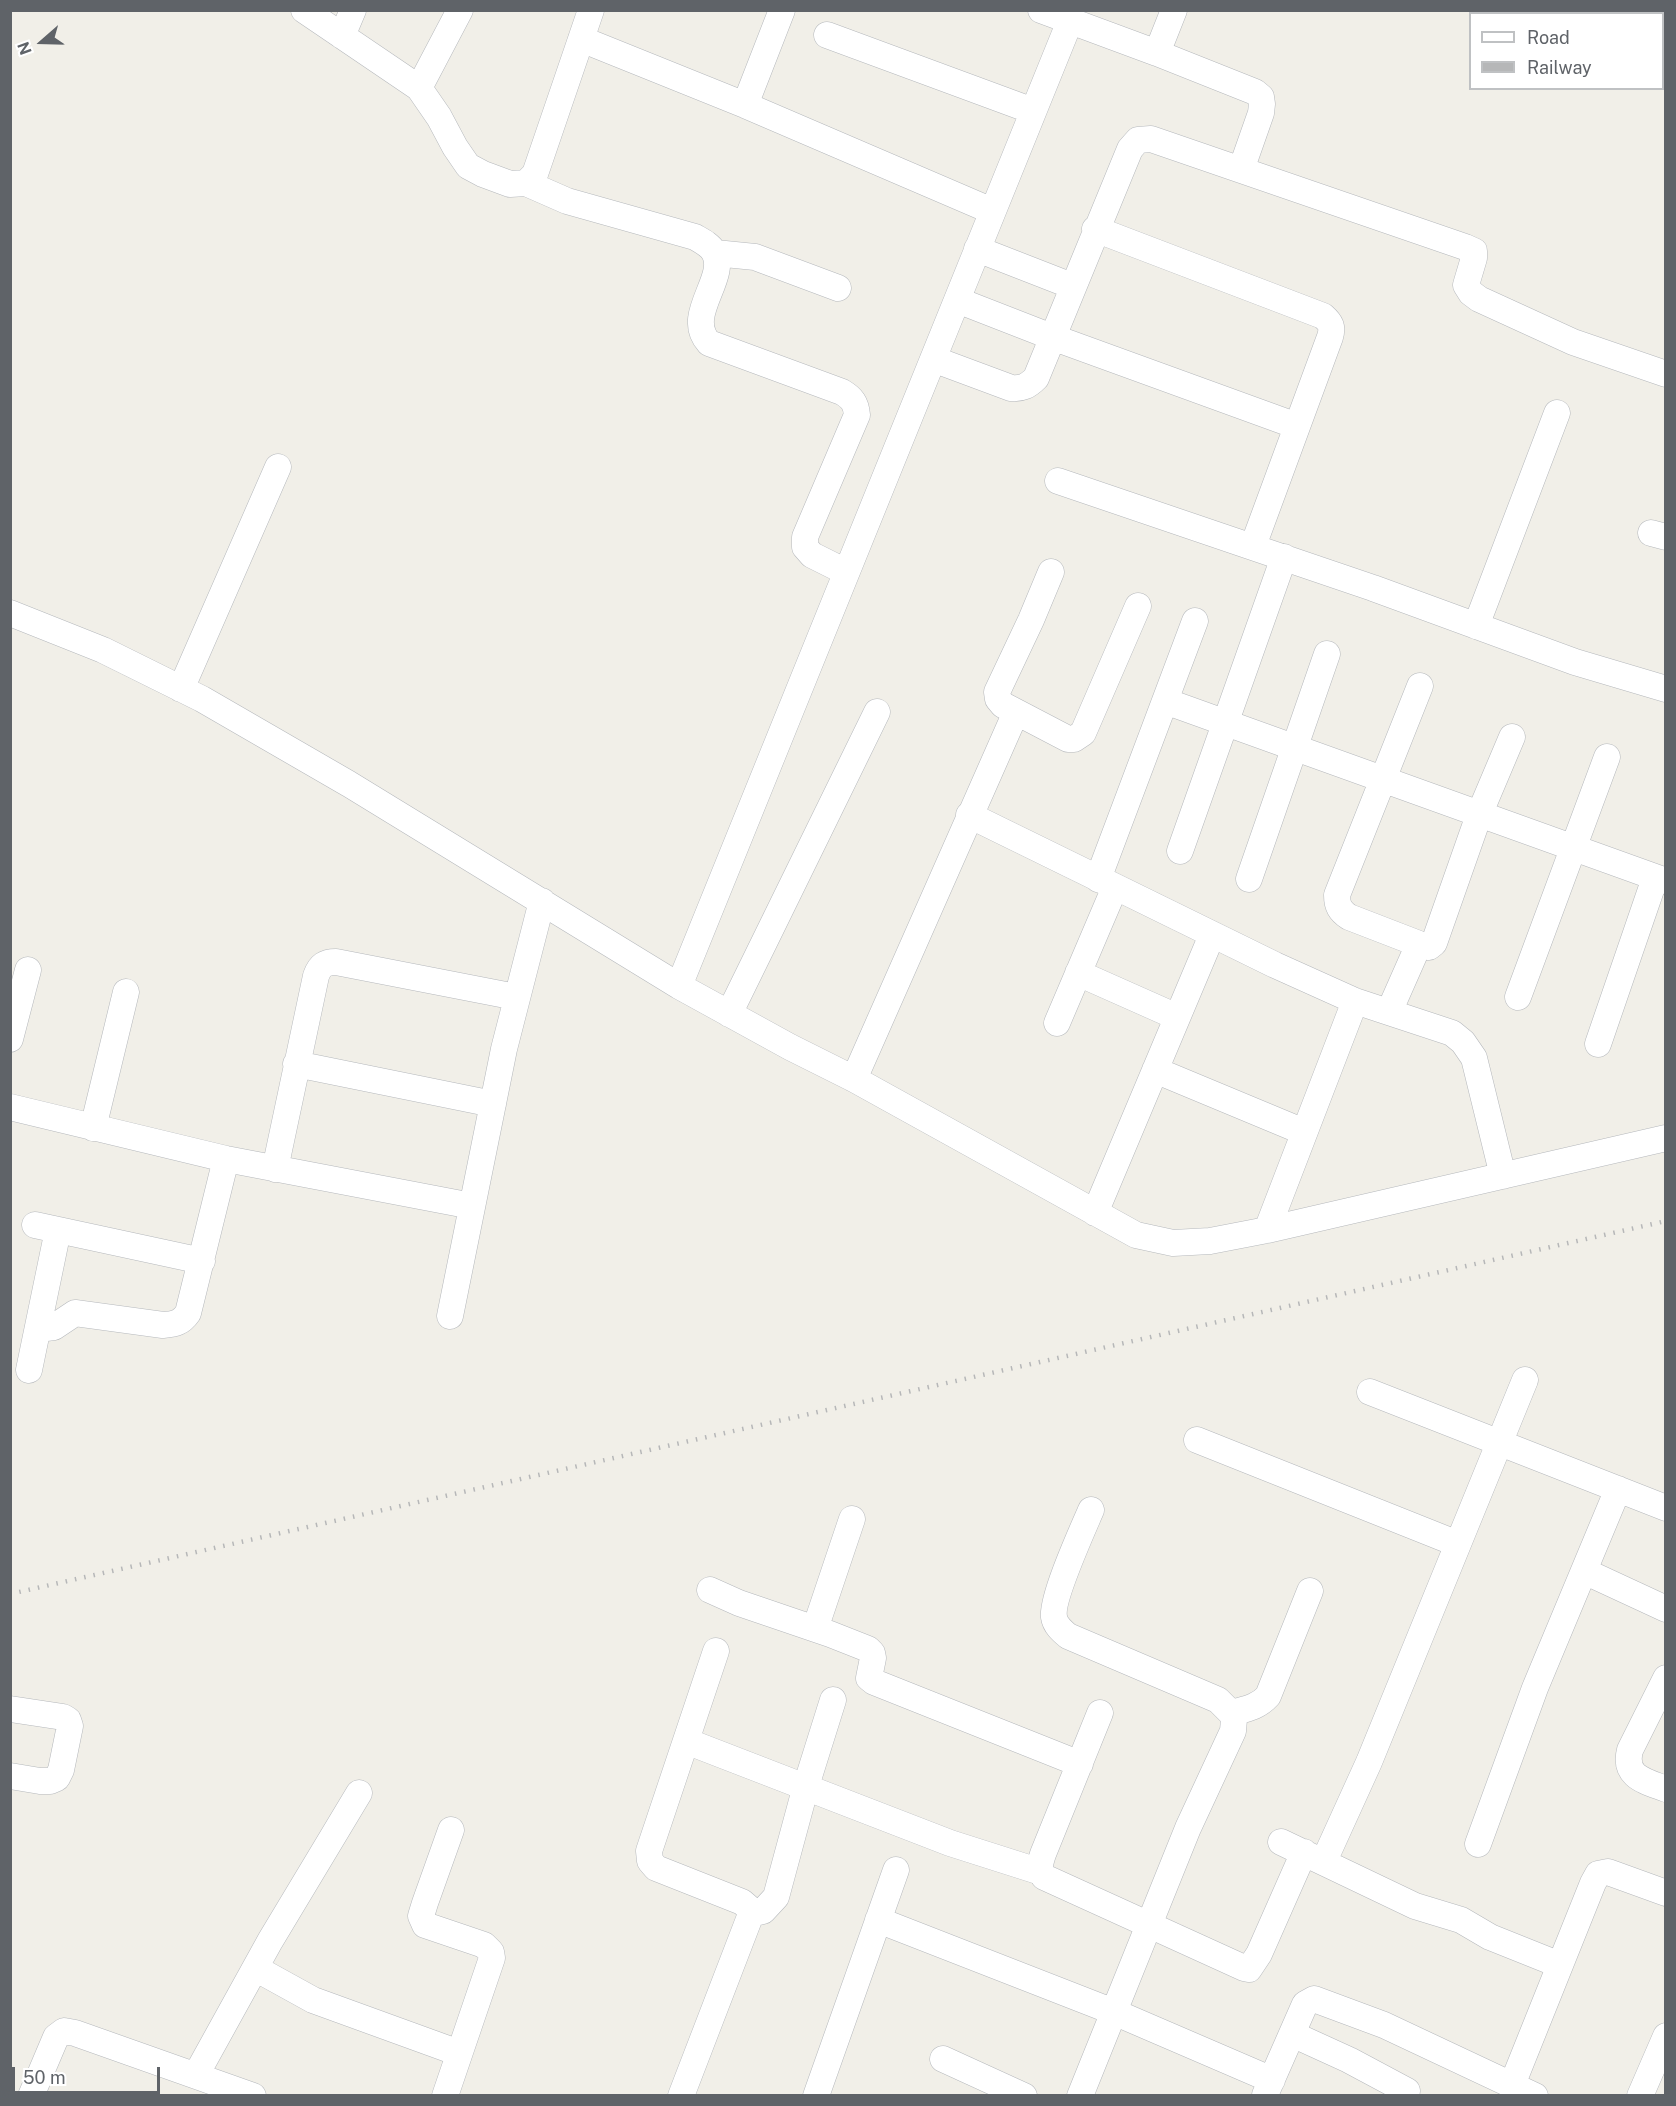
<!DOCTYPE html>
<html>
<head>
<meta charset="utf-8">
<style>
	body { margin:0 }
	#map { position:relative; width:1676px; height:2106px; overflow:hidden; background:#f1efe8; font-family:"Public Sans",sans-serif }
	canvas { display:block }
	.frame { position:absolute; inset:0; border:12px solid #5f6368; pointer-events:none }
	.legend { position:absolute; left:1469px; top:12px; width:195px; height:78px; box-sizing:border-box; background:#fff; border:2px solid #bfc1c3; margin:0; padding:8px 10px; list-style:none; font-size:18px; color:#5f6368 }
	.legend li { display:flex; align-items:center; gap:12px; height:30px }
	.legend b { width:30px; border:2px solid #bfc1c3 }
	.north { position:absolute; left:12px; top:12px; width:60px; height:60px; -webkit-text-stroke:4px #fff; paint-order:stroke; rotate:250deg; font-size:16px; font-weight:700; line-height:24px; text-align:center; color:#5f6368 }
	.north::after { content:''; display:block; margin:auto; width:21px; height:27px; background:#5f6368; clip-path:polygon(50% 0,100% 100%,50% 72%,0 100%) }
	.scale { position:absolute; left:12px; top:2067px; width:148px; height:27px; box-sizing:border-box; border:3px solid #5f6368; border-top:0; padding-left:8px; font-size:18px; line-height:21px; white-space:nowrap; color:#5f6368; -webkit-text-stroke:4px #fff; paint-order:stroke }
</style>
</head>
<body>
<div id="map">
<canvas width="1676" height="2106"></canvas>
<div class="frame"></div>
<ul class="legend">
<li><b style="height:8px;background:#fff"></b>Road</li>
<li><b style="height:8px;background:#b6b7b8"></b>Railway</li>
</ul>
<div class="north">N</div>
<div class="scale">50 m</div>
</div>
<script>
const ctx = document.querySelector('canvas').getContext('2d');
ctx.lineJoin = 'round';
function trace(path, color, width, dash) { ctx.strokeStyle = color; ctx.lineWidth = width; ctx.lineCap = dash ? 'butt' : 'round'; ctx.setLineDash(dash || []); ctx.stroke(path); }
const minor = new Path2D(`
	M 304,10 L 419,88 L 439,117 L 455,147 L 468,166 L 483,174 L 510,184 L 526,183 L 535,174 L 591,10
	M 1041,10 L 1157,53 L 1255,92 L 1261,97 L 1262,104 L 1261,113 L 1241,170
	M 827,35 L 1033,111
	M 342,36 L 353,10
	M 581,39 L 745,105 L 992,211
	M 1157,53 L 1174,10
	M 419,88 L 460,10
	M 745,105 L 782,10
	M 526,183 L 567,201 L 695,237 C 702,241 710,245 714,252 C 729,278 683,315 709,343 L 842,392 C 852,398 856,403 857,415 L 805,537 L 805,547 L 812,555 L 846,572
	M 1095,229 L 1323,316 C 1331,323 1333,327 1330,337 L 1253,546
	M 977,249 L 1072,286
	M 715,253 L 755,257 L 838,288
	M 957,300 L 1052,337 L 1297,426
	M 933,359 L 1011,388 C 1022,389 1028,386 1036,378 L 1130,149 L 1138,140 L 1151,139 L 1465,247 L 1474,251 L 1474,258 L 1466,285 L 1471,293 L 1479,299 L 1573,342 L 1666,374
	M 1058,481 L 1373,588 L 1575,662 L 1666,689
	M 1651,533 L 1666,537
	M 1051,572 L 1031,620 L 997,692 L 998,699 L 1003,705 L 1068,739 L 1074,739 L 1083,733 L 1138,606
	M 10,613 L 103,650 L 202,699 L 349,784 L 679,986 L 790,1047 L 854,1079 L 1136,1235 L 1173,1243 L 1210,1241 L 1267,1230 L 1666,1138
	M 1476,626 L 1557,413
	M 181,689 L 278,467
	M 1165,701 L 1666,881
	M 969,815 L 1275,965 L 1355,1001 L 1452,1033 L 1463,1042 L 1474,1058 L 1503,1176
	M 1180,851 L 1284,557
	M 1098,879 L 1195,621
	M 1249,879 L 1327,654
	M 1419,944 L 1429,947 L 1434,943 L 1479,815 L 1512,737
	M 1078,973 L 1177,1017
	M 679,986 L 1070,21
	M 1518,997 L 1607,757
	M 1389,1012 L 1419,944 L 1349,917 C 1340,911 1337,906 1337,895 L 1420,686
	M 729,1014 L 877,712
	M 1057,1023 L 1115,887
	M 10,1039 L 28,970
	M 1598,1044 L 1655,878
	M 296,1064 L 493,1104
	M 1155,1070 L 1304,1132
	M 854,1079 L 1016,712
	M 10,1107 L 226,1159 L 472,1206
	M 93,1128 L 126,992
	M 275,1169 L 316,976 C 320,965 325,962 336,962 L 516,997
	M 1095,1213 L 1212,935
	M 35,1225 L 202,1261
	M 1267,1230 L 1355,1001
	M 450,1316 L 504,1049 L 542,901
	M 38,1329 L 54,1327 L 75,1313 L 163,1325 C 175,1324 181,1323 188,1313 L 226,1159
	M 29,1370 L 58,1230
	M 1370,1392 L 1666,1508
	M 1197,1440 L 1458,1544
	M 1584,1571 L 1666,1609
	M 710,1590 L 739,1603 L 830,1634 L 868,1649 L 872,1653 L 873,1658 L 869,1678 L 874,1682 L 1080,1764
	M 815,1629 L 852,1519
	M 1666,1678 L 1630,1750 C 1623,1777 1645,1781 1666,1789
	M 10,1709 L 63,1717 L 68,1720 L 70,1726 L 61,1770 L 57,1778 L 50,1781 L 40,1781 L 10,1776
	M 1100,1713 L 1043,1854 C 1040,1863 1038,1869 1044,1877 L 1244,1968 L 1249,1969 L 1259,1954 L 1304,1852
	M 1231,1713 C 1245,1709 1257,1708 1268,1696 L 1310,1591
	M 686,1741 L 950,1843 L 1041,1872
	M 1281,1842 L 1415,1906 L 1461,1920 L 1490,1937 L 1560,1965
	M 1478,1844 L 1535,1688 L 1618,1489
	M 1324,1861 L 1369,1762 L 1525,1380
	M 751,1914 L 763,1911 L 776,1897 L 806,1786 L 833,1700
	M 878,1920 L 1114,2012 L 1272,2080
	M 255,1968 L 313,2000 L 459,2053
	M 1292,2034 L 1349,2060 L 1407,2091
	M 943,2059 L 1024,2096
	M 196,2075 L 270,1941 L 359,1793
	M 1512,2085 L 1593,1883 L 1598,1874 L 1608,1872 L 1666,1893
	M 1265,2095 L 1305,2004 L 1314,1999 L 1384,2025 L 1535,2096
	M 31,2096 L 56,2037 L 64,2031 L 75,2033 L 253,2096
	M 445,2096 L 492,1958 L 491,1952 L 484,1945 L 425,1925 L 421,1916 L 425,1903 L 451,1830
	M 681,2096 L 751,1914 L 749,1908 L 742,1902 L 656,1868 L 650,1861 L 649,1851 L 716,1651
	M 816,2096 L 896,1870
	M 1080,2096 L 1188,1828 L 1233,1731 L 1234,1719 L 1231,1713 L 1218,1700 L 1068,1636 C 1062,1631 1055,1625 1054,1617 C 1051,1599 1082,1531 1091,1510
	M 1640,2096 L 1666,2036`);
const rail = new Path2D(`
	M 10,1594 L 1666,1221`);
trace(minor, '#b5b8bc', 27);
trace(minor, '#fff', 26);
trace(rail, '#b6b7b8', 4.5, [1.5, 8]);
</script>
</body>
</html>
